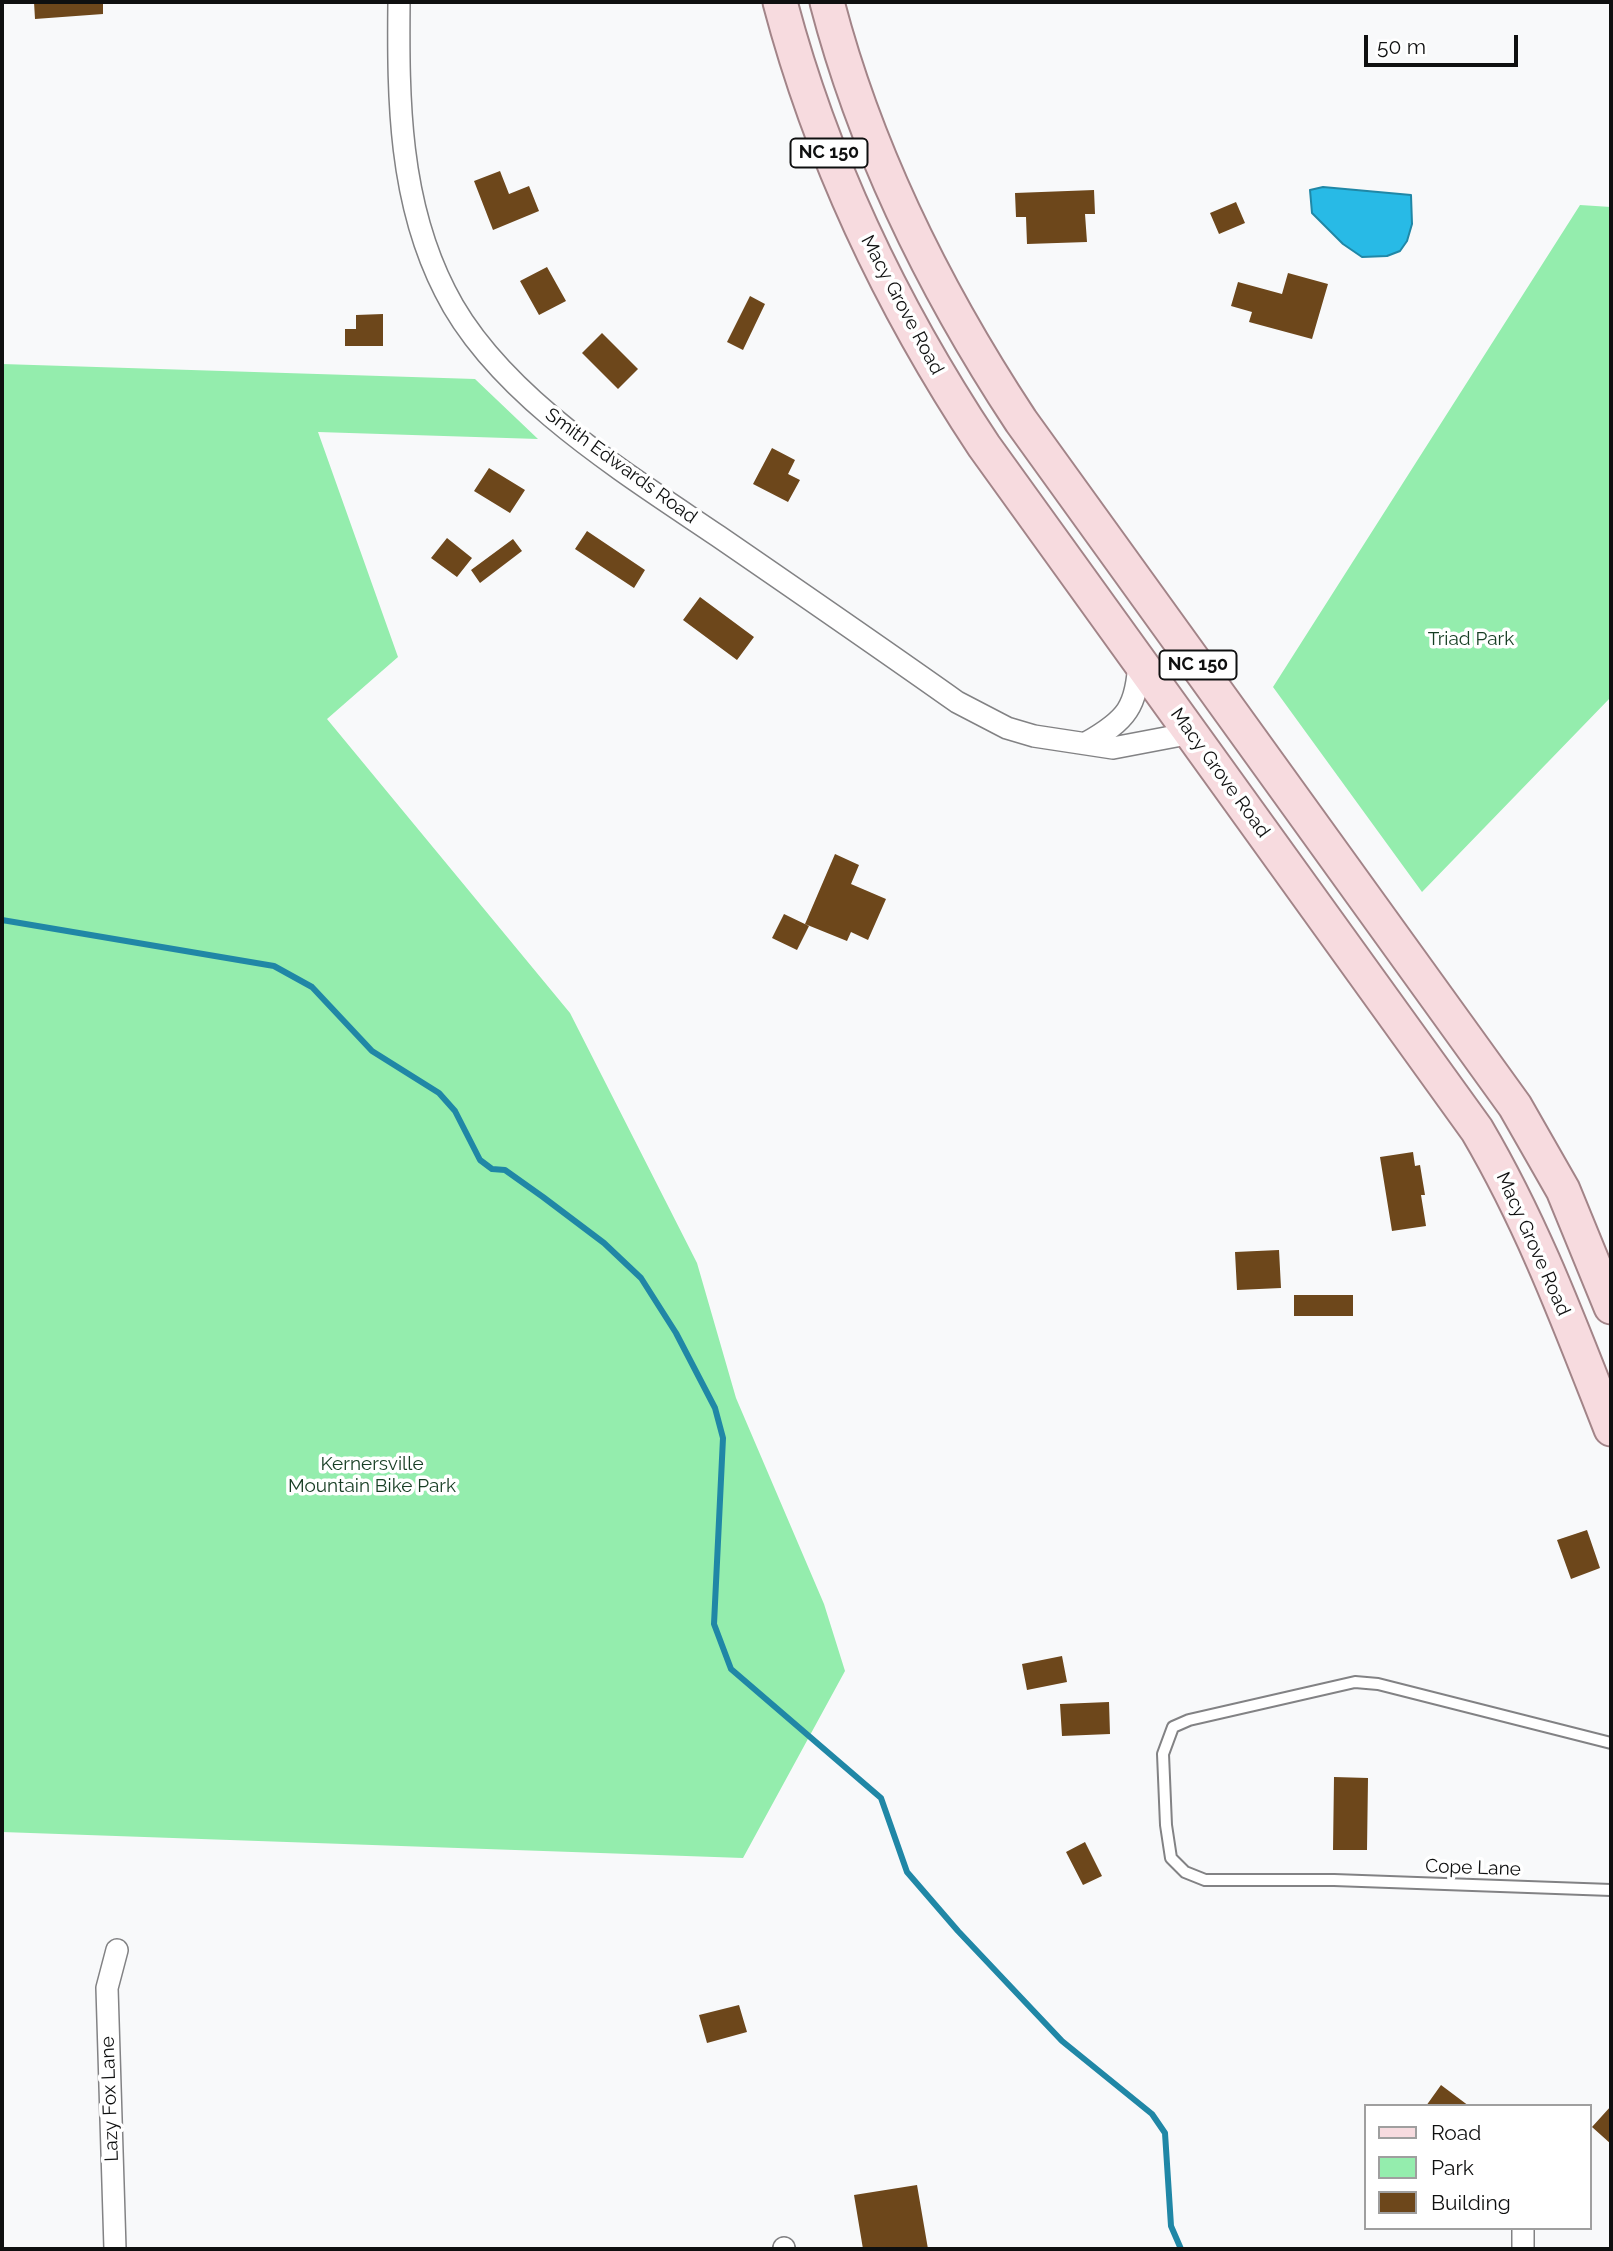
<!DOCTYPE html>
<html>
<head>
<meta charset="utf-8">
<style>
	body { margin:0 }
	#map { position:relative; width:1613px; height:2251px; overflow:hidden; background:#f8f9fa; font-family:Raleway,sans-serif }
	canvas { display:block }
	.frame { position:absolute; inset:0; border:4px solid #0f1010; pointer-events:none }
	.legend { position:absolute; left:1364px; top:2104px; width:228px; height:126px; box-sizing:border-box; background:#fff; border:2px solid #9f9f9f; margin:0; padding:9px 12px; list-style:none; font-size:21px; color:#0f1010 }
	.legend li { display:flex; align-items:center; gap:14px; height:35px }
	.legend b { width:35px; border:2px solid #9f9f9f }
	.scale { position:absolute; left:1364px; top:35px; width:154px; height:32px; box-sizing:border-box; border:4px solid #0f1010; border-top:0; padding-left:9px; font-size:21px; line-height:24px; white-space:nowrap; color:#0f1010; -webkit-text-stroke:5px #fff; paint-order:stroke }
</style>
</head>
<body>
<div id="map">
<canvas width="1613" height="2251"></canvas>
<div class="frame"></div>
<ul class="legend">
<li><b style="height:9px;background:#f7dbdf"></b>Road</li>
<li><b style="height:19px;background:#94edad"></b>Park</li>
<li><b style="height:19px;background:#6d471b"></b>Building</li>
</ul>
<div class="scale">50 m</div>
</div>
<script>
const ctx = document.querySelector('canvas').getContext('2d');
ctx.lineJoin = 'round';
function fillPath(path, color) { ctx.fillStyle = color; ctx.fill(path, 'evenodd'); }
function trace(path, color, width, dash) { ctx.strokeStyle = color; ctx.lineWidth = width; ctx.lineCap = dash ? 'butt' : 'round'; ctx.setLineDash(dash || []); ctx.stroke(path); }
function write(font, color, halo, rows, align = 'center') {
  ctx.font = font + ' Raleway,sans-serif'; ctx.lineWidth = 7; ctx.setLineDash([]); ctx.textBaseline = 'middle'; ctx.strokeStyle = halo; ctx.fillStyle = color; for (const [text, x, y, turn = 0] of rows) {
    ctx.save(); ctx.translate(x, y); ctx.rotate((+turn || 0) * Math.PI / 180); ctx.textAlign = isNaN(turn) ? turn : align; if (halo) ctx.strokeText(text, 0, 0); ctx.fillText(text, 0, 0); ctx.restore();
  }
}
const green = new Path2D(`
	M 1580,205 L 1611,207 L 1611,697 L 1422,892 L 1273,687 Z
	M 2,364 L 475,379 L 538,439 L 318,432 L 398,657 L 327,719 L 570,1013 L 697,1263 L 736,1398 L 824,1604 L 845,1671 L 743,1858 L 2,1832 Z`);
const water = new Path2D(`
	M 1323,187 L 1411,195 L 1412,224 L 1407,241 L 1400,251 L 1387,256 L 1362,257 L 1343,244 L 1312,213 L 1310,190 Z`);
const stream = new Path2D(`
	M 2,920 L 274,966 L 312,987 L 372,1051 L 439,1093 L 455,1111 L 480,1160 L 492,1169 L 505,1170 L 543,1197 L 604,1243 L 641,1278 L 676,1333 L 715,1408 L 723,1438 L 714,1624 L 731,1669 L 881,1798 L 907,1872 L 958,1931 L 1062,2041 L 1152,2114 L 1165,2133 L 1171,2226 L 1181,2249`);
const building = new Path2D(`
	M 34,2 L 103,2 L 103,14 L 35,19 Z
	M 500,171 L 509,194 L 529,186 L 539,211 L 493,230 L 474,181 Z
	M 1094,190 L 1095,214 L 1085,214 L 1087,242 L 1027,244 L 1026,217 L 1016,217 L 1015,193 Z
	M 1236,202 L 1245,223 L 1219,234 L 1210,213 Z
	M 547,267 L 566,301 L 539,315 L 520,281 Z
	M 1288,273 L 1328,284 L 1312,339 L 1249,322 L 1252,312 L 1231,306 L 1238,282 L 1282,294 Z
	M 750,296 L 765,304 L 743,350 L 727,342 Z
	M 383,314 L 383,346 L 345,346 L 345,329 L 356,329 L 356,315 Z
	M 602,333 L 638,369 L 618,389 L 582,353 Z
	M 772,448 L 795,460 L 788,474 L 800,480 L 788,502 L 753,484 Z
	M 489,468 L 525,490 L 510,513 L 474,491 Z
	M 587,531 L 645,570 L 634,588 L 575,549 Z
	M 447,538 L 472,558 L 457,577 L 431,558 Z
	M 513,539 L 522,551 L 480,583 L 471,570 Z
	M 700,597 L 754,637 L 737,660 L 683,620 Z
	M 835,854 L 859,865 L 851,884 L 886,899 L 868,940 L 851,932 L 847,941 L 805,924 Z
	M 784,914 L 809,926 L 797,950 L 772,938 Z
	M 1413,1152 L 1415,1166 L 1420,1165 L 1425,1195 L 1421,1195 L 1426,1226 L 1392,1231 L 1380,1157 Z
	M 1279,1250 L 1281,1288 L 1237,1290 L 1235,1252 Z
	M 1294,1295 L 1353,1295 L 1353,1316 L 1294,1316 Z
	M 1587,1530 L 1600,1568 L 1571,1579 L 1557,1540 Z
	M 1062,1656 L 1067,1682 L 1027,1690 L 1022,1664 Z
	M 1109,1702 L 1110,1734 L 1062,1736 L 1060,1704 Z
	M 1334,1777 L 1368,1778 L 1367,1850 L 1333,1850 Z
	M 1085,1842 L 1102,1876 L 1083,1885 L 1066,1852 Z
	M 739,2005 L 747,2032 L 707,2043 L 699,2015 Z
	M 1441,2085 L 1469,2106 L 1426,2106 Z
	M 1611,2106 L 1611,2144 L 1592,2127 Z
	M 917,2185 L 928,2249 L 863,2249 L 854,2195 Z`);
const lane = new Path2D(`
	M 1611,1743 L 1378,1684 L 1355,1682 L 1189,1720 L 1173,1727 L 1163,1754 L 1166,1825 L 1171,1858 L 1185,1872 L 1205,1880 L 1334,1880 L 1611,1890`);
const street = new Path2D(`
	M 399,2 C 398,100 399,201 445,291 C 496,394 625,473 718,536 C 798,591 878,646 957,702 L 1007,728 L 1034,736 L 1113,748 L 1192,733
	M 1086,743 C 1127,720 1137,707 1139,660
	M 1523,2228 L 1523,2249
	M 784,2248 L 784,2249
	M 115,2249 L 107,1988 L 117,1950`);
const primary = new Path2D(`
	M 780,2 C 822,161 893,309 984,446 L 1477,1130 C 1534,1227 1570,1325 1611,1429
	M 827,2 C 866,152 936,292 1021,421 L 1515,1106 L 1563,1190 L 1611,1307`);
const shields = [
	[829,153,77],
	[1198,665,77]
];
const shieldNames = [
	["NC 150",829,153],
	["NC 150",1198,665]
];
const streetNames = [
	["Macy Grove Road",902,305,62],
	["Smith Edwards Road",621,466,36],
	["Macy Grove Road",1220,773,54],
	["Macy Grove Road",1533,1244,66],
	["Cope Lane",1473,1868,2],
	["Lazy Fox Lane",110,2099,-92]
];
const parkNames = [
	["Triad Park",1471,639],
	["Kernersville",372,1464],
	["Mountain Bike Park",372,1486]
];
fillPath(green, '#94edad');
fillPath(water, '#28bae6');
trace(water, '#2087a6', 2);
trace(stream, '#2087a6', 6);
fillPath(building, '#6d471b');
trace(lane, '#828284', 14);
trace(street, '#828284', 24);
trace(primary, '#a28488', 37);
trace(lane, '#fff', 10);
trace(street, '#fff', 21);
trace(primary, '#f7dbdf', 33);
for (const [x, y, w] of shields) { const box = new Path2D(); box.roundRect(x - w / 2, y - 14.5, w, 29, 5); ctx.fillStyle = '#fff'; ctx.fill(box); trace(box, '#0f1010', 2); }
write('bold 18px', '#0f1010', null, shieldNames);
write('19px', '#0f1010', '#fff', streetNames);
write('19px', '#163d23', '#fff', parkNames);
</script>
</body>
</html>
